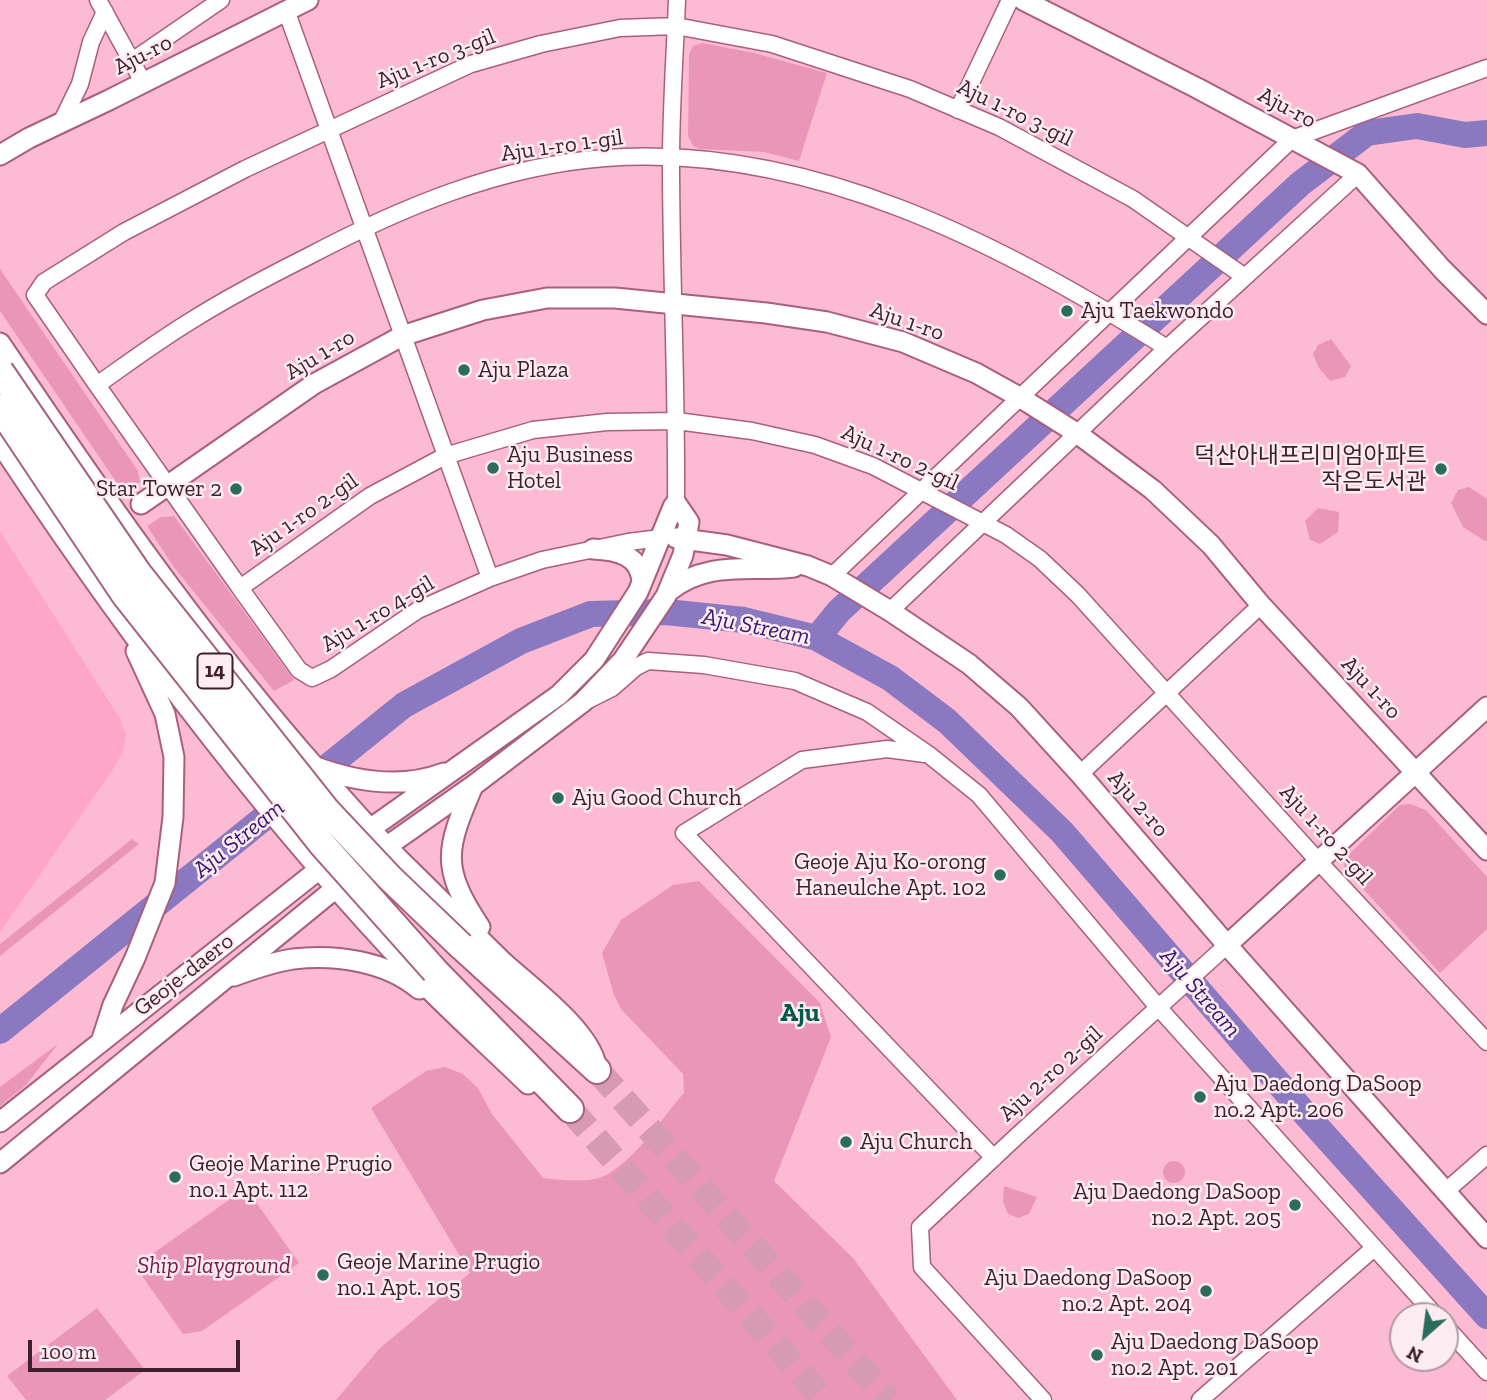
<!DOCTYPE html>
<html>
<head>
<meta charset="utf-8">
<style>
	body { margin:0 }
	#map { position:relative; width:1487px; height:1400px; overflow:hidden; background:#fcbad3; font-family:"Zilla Slab",serif }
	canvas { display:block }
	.north { position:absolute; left:1389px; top:1302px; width:70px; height:70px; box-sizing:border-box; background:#fdecf2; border:2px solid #b19aa3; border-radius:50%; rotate:208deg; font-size:19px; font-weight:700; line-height:28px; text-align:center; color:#3e1f2c }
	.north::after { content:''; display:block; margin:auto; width:24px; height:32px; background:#2b6c5c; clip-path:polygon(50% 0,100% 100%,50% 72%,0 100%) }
	.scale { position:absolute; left:28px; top:1340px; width:212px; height:32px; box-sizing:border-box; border:4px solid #3e1f2c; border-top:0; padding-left:9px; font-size:21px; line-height:24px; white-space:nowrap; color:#3e1f2c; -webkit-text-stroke:5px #fdecf2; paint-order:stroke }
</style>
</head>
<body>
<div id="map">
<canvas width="1487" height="1400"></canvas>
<div class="north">N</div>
<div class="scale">100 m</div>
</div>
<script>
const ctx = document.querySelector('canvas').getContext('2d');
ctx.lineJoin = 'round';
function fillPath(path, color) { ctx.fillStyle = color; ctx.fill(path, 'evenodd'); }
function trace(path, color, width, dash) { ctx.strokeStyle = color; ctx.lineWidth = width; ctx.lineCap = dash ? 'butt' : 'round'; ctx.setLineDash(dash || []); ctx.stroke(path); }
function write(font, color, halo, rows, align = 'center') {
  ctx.font = font + ' "Zilla Slab","Noto Sans KR",serif'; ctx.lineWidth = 5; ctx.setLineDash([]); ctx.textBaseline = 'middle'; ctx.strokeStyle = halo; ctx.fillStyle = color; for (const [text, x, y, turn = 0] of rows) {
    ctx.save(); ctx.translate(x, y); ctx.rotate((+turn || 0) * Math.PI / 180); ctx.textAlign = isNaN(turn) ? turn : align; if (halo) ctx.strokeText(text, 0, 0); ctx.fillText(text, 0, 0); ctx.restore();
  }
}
const built = new Path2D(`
	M 0,531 L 119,717 L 126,733 L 123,752 L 112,771 L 0,932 Z`);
const green = new Path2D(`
	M 702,43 L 754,53 L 827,73 L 799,161 L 764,152 L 700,149 L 693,146 L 688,136 L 689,54 L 693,46 Z
	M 0,269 L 138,471 L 140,482 L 123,492 L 0,311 Z
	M 1331,339 L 1351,366 L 1345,377 L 1330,381 L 1319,368 L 1313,354 L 1318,345 Z
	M 1469,487 L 1487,499 L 1487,541 L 1485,541 L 1463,527 L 1451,503 L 1458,490 Z
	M 1318,508 L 1339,512 L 1338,532 L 1320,544 L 1310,540 L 1305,521 Z
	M 174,516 L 294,680 L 274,691 L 173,566 L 147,526 L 161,517 Z
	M 1410,804 L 1426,810 L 1487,877 L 1487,929 L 1440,973 L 1344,868 L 1345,858 L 1400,805 Z
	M 132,839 L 139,844 L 0,956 L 0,944 Z
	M 699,881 L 820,1003 L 831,1037 L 774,1181 L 853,1258 L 957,1400 L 336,1400 L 379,1349 L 470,1273 L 371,1108 L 426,1071 L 445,1067 L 463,1074 L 478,1088 L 492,1114 L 543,1178 C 562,1180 591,1184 608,1174 C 637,1157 662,1118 684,1093 L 683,1074 L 621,1009 L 614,995 L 602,953 L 621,920 L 673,885 Z
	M 58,1044 L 26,1085 L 0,1106 L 0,1087 Z
	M1163 1172a11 11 0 1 1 22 0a11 11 0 1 1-22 0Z
	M 1004,1186 L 1037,1197 L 1029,1214 L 1018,1218 L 1008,1214 L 1003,1202 Z
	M 246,1188 L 299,1263 L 202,1331 L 183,1334 L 135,1266 Z
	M 97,1308 L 145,1370 L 105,1400 L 26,1400 L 7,1376 Z`);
const river = new Path2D(`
	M 817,638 L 839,611 L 1300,184 L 1367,133 L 1417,126 L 1465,135 L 1487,133
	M 0,1031 L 404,705 L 521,641 L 591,614 L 666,612 L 744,620 L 817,638 L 890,678 L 947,721 L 1062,832 L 1300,1108 L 1487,1316`);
const trunkTunnel = new Path2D(`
	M 597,1070 L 889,1400
	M 570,1109 L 824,1400`);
const minor = new Path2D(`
	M 98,0 L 143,82
	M 286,10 L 490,578
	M 132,61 L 221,0
	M 958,110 L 1010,0
	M 61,123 L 80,84 L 91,42 L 105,12
	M 1167,348 C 1001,243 807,143 605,158 C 499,166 400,208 307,257 C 267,277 227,298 189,322 C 158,341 128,363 97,385 L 240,588 L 370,496 L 445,456 L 533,430 L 607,422 L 677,421 L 752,431 L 815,445 L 873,466 L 1006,535 L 1040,559 L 1078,595 L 1320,863 L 1487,1042
	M 97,385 L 35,295 L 44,282 L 124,232 L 245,169 L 471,64 L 541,44 L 620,28 L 676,26 L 772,44 L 910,89 L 999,127 L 1133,199 L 1245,277
	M 676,503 C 677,389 671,275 671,161 C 671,107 675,53 677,0
	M 832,576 L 1292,139 L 1487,68
	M 240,588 L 299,670 L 312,678 L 331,669 L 418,610 L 490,578 L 542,560 L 628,542 L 661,538
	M 890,611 L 1167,348 L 1358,174
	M 588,700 L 612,688 L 636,667 L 648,661 L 704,665 L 795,681 L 867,712 L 928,754 L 979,795 L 1158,1007 L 1436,1316
	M 925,754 L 887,749 L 802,760 L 684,833 L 994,1158
	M 1080,774 L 1261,605
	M 1446,1191 L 1487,1155
	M 1445,1326 L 1487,1372
	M 1043,1400 L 922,1267 L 920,1227 L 1017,1136 L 1227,945
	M 1200,1400 L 1374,1248`);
const tertiary = new Path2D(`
	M 1023,0 L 1197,88 L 1358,174 L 1442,269 L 1487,314
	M 0,155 L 29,138 L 109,100 L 308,0
	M 0,343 C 94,483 190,622 301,751 C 335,789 368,829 404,864 C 437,896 469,929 502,961 C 529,986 589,1029 596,1065
	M 0,443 C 124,631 262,814 417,977 C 453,1014 491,1048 528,1084
	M 141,504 L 314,384 L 402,336 L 483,310 L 547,298 L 615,298 L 766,313 L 827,322 L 903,342 L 976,373 L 1021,398 L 1078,434 L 1153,490 L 1211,545 L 1261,605 L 1487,850
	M 676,538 L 727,545 L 808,566 L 832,576 L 890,611 L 969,664 L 1019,707 L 1080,774 L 1227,945 L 1487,1238
	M 593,549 C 617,550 641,555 642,583
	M 669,591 C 708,560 748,572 794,567
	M 316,767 C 357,782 402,789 444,773
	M 473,786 C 446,849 440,867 480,927
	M 1227,945 L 1487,707
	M 234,976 C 253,969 273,962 293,959 C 335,954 386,961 419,989
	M 102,1039 L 113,1005 L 135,958 L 165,883 L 173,817 L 174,757 L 165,714 L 136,651
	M 0,1122 L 370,829 L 559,695 L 594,660 L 638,592 L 673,507 L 676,503 L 689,522 L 683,555 L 666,596 L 623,660 L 583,702 L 474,785 L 386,847 L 0,1163`);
const trunk = new Path2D(`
	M 461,946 L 597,1070
	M 435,971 L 570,1109`);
const trunkBridge = new Path2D(`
	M 0,371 L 138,573 L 327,811 L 390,878 L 461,946
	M 0,408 L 125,595 L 321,843 L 435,971`);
const markers = [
	[1067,311,7,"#2b6c5c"],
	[464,370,7,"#2b6c5c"],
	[493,468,7,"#2b6c5c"],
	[1441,469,7,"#2b6c5c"],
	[236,489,7,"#2b6c5c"],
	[558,798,7,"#2b6c5c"],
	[1000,875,7,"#2b6c5c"],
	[1200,1097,7,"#2b6c5c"],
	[846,1142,7,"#2b6c5c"],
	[175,1177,7,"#2b6c5c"],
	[1295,1205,7,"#2b6c5c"],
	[323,1275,7,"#2b6c5c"],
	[1206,1291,7,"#2b6c5c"],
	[1097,1355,7,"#2b6c5c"]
];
const shields = [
	[215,671,35]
];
const shieldNames = [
	["14",215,671]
];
const streetNames = [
	["Aju-ro",143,55,-27],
	["Aju 1-ro 3-gil",436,59,-22],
	["Aju-ro",1287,108,28],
	["Aju 1-ro 3-gil",1015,113,26],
	["Aju 1-ro 1-gil",562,146,-8],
	["Aju 1-ro",907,322,19],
	["Aju 1-ro",320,355,-31],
	["Aju 1-ro 2-gil",900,458,25],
	["Aju 1-ro 2-gil",304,515,-35],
	["Aju 1-ro 4-gil",378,614,-31],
	["Aju 1-ro",1371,688,47],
	["Aju 2-ro",1138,804,49],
	["Aju 1-ro 2-gil",1326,835,48],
	["Geoje-daero",184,975,-38],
	["Aju 2-ro 2-gil",1051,1074,-42]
];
const poiNames = [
	["Aju Taekwondo",1081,311],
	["Aju Plaza",478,370],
	["Aju Business",507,455],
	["Hotel",507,481],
	["덕산아내프리미엄아파트",1427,456,"right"],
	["작은도서관",1427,482,"right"],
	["Star Tower 2",222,489,"right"],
	["Aju Good Church",572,798],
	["Geoje Aju Ko-orong",986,862,"right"],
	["Haneulche Apt. 102",986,888,"right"],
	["Aju Daedong DaSoop",1214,1084],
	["no.2 Apt. 206",1214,1110],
	["Aju Church",860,1142],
	["Geoje Marine Prugio",189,1164],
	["no.1 Apt. 112",189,1190],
	["Aju Daedong DaSoop",1281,1192,"right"],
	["no.2 Apt. 205",1281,1218,"right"],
	["Geoje Marine Prugio",337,1262],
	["no.1 Apt. 105",337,1288],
	["Aju Daedong DaSoop",1192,1278,"right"],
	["no.2 Apt. 204",1192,1304,"right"],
	["Aju Daedong DaSoop",1111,1342],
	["no.2 Apt. 201",1111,1368]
];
const parkNames = [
	["Ship Playground",214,1266]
];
const waterNames = [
	["Aju Stream",756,627,11],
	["Aju Stream",239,839,-39],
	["Aju Stream",1200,993,49]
];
const quarterNames = [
	["Aju",800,1014]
];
fillPath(built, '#fea6c9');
fillPath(green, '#ea96b8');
trace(river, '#8a78c1', 26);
trace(trunkTunnel, '#d69bb2', 26, [26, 13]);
trace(minor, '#a95f7e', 19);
trace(tertiary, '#a95f7e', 23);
trace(trunk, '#a95f7e', 30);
trace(minor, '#fff', 16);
trace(tertiary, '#fff', 19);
trace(trunk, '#fff', 26);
trace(trunkBridge, '#a95f7e', 30, []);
trace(trunkBridge, '#fff', 26);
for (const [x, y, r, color] of markers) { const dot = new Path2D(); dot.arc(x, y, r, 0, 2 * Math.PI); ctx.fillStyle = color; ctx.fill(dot); trace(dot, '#fdecf2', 2.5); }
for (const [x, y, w] of shields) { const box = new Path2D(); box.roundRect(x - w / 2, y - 17.5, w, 35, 5); ctx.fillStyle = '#fdecf2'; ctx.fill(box); trace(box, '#3e1f2c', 2); }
write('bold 21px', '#3e1f2c', null, shieldNames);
write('23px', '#3e1f2c', '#fdecf2', streetNames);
write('23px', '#3e1f2c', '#fdecf2', poiNames, 'left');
write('italic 23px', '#7a184a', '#fdecf2', parkNames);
write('italic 24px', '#39176f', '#fdecf2', waterNames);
write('bold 26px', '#005a49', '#fdecf2', quarterNames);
</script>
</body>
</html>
